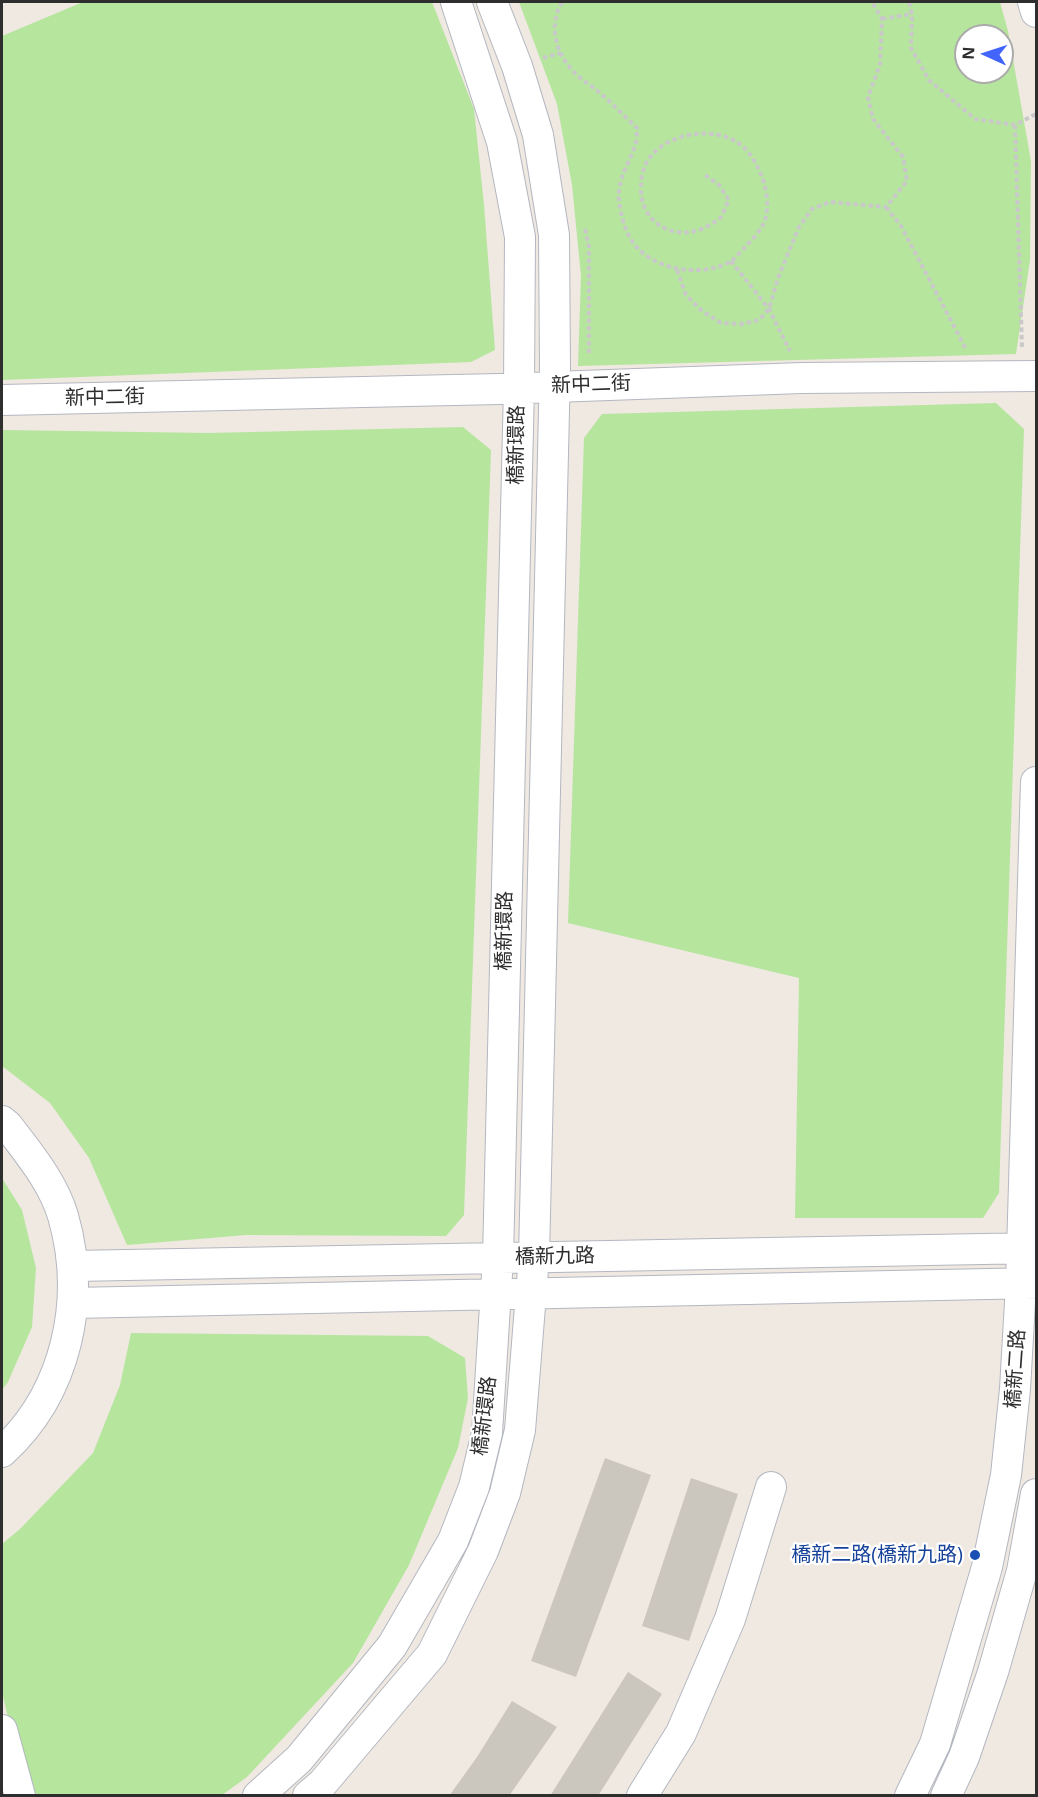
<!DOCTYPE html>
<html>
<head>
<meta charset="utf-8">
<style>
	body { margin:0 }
	#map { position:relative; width:1038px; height:1797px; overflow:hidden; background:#efe9e1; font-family:"Open Sans",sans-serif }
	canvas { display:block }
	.frame { position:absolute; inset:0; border:3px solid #2e2e2e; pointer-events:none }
	.north { position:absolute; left:954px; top:24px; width:60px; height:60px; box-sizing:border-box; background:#fff; border:2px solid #ababab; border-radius:50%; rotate:273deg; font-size:16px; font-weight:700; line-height:24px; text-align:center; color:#2e2e2e }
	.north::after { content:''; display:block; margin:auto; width:21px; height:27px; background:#4264fb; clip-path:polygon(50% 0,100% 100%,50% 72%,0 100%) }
</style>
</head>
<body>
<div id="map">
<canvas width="1038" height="1797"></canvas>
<div class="frame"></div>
<div class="north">N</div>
</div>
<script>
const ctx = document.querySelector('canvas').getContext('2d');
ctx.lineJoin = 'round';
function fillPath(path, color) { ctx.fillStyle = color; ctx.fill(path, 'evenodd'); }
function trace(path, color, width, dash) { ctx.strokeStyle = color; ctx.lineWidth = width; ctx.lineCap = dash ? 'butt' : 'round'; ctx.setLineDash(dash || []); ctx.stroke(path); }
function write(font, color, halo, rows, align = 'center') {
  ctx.font = font + ' "Open Sans","Noto Sans TC",sans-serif'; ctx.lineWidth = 4.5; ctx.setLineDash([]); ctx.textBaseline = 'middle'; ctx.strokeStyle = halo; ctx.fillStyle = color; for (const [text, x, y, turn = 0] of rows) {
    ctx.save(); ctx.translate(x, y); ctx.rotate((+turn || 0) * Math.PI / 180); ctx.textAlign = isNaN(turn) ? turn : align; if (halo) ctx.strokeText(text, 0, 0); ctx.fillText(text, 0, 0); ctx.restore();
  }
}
const green = new Path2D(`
	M 83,2 L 432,2 L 474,109 L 484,205 L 495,350 L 471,362 L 2,380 L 2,36 Z
	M 519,2 L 1000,2 L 1008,31 L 1031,161 L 1030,260 L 1016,354 L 578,366 L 581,276 L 572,185 L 557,104 ZM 966,36 L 1002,36 L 1002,72 L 966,72 Z
	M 996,403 L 1024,429 L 999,1193 L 983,1218 L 795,1218 L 799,978 L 568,923 L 584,438 L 602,414 Z
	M 463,427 L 491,450 L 464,1215 L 446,1236 L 246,1235 L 127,1245 L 89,1158 L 50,1103 L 2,1066 L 2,430 L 209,433 Z
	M 2,1178 L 22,1210 L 36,1268 L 32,1327 L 8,1382 L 2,1390 Z
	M 131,1333 L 428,1336 L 465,1358 L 468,1398 L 458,1448 L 409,1565 L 353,1663 L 247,1777 L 222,1795 L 26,1795 L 2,1692 L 2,1544 L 20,1529 L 93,1453 L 120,1385 Z`);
const building = new Path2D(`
	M 605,1458 L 651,1475 L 576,1677 L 531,1661 Z
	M 691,1478 L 738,1494 L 689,1641 L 642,1626 Z
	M 628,1672 L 662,1694 L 598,1796 L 550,1796 Z
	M 512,1701 L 557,1727 L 509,1796 L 449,1796 L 477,1757 Z`);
const path = new Path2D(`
	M 562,2 C 547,28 557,57 578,76 C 585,82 593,87 600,93 C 613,104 625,117 637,128 C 637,134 637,141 635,146 C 627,168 615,183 620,207 C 622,219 625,230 632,241 C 651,270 700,278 730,262 C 736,258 741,251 746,246 C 754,237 764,228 766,216 C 769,202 766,185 760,172 C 755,162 750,152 742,146 C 718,125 670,132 651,156 C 644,164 641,176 641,186 C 639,222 674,243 706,227 C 711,224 717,221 721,217 C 724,212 726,205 729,200 L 719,185 L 705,175
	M 909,2 L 912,14 L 911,48 L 929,80 L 975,119 L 1015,125 L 1036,114
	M 882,19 L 912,14
	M 543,58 L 560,53
	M 1015,125 L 1022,347
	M 886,207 L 901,226 L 966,349
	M 585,229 L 589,247 L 589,356
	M 731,261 L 769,309 L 790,351
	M 677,270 L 686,295 L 702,311 L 721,323 L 742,324 L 759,320 L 769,309 L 778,278 L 799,227 L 812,209 L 830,202 L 886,207 L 907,181 L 903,157 L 873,119 L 868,97 L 880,65 L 882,19 L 872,2`);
const minor = new Path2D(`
	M 1033,2 L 1036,12
	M 2,400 L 499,389 L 802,378 L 1036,376
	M 2,1121 L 8,1126 C 29,1154 53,1182 63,1216 C 87,1299 67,1393 2,1452
	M 73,1266 L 1036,1248
	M 73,1303 L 1036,1283
	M 2,1730 L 20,1796
	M 258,1796 L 299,1759 L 392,1646 L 453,1541 L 474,1487 L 487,1433 L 498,1258 L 519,387 L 520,237 L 502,142 L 456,2
	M 308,1796 L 322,1784 L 432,1654 L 483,1551 L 505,1493 L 520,1430 L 534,1257 L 555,368 L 554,235 L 538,135 L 517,66 L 492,2
	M 642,1796 L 681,1733 L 730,1619 L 771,1487
	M 910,1796 L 935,1744 L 987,1567 L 1006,1475 L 1015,1389 L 1021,1284 L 1036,782
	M 946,1796 L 964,1757 L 993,1672 L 1022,1571 L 1036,1494`);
const markers = [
	[975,1555,6,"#1a4fb4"]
];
const streetNames = [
	["新中二街",591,385,-2],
	["新中二街",105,398,-1],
	["橋新環路",517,445,-89],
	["橋新環路",505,931,-89],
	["橋新九路",555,1257,-1],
	["橋新二路",1016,1369,-86],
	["橋新環路",485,1416,-83]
];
const transitNames = [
	["橋新二路(橋新九路)",963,1555]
];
fillPath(green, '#b6e59e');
fillPath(building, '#cbc7bf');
trace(minor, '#b4b7c1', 32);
trace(path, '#c9c9c9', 4, [4.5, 3]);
trace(minor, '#fff', 30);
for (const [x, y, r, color] of markers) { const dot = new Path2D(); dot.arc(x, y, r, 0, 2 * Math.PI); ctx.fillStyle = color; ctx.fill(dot); trace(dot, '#fff', 2); }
write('20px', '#2e2e2e', '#fff', streetNames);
write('20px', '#164399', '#fff', transitNames, 'right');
</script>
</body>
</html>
